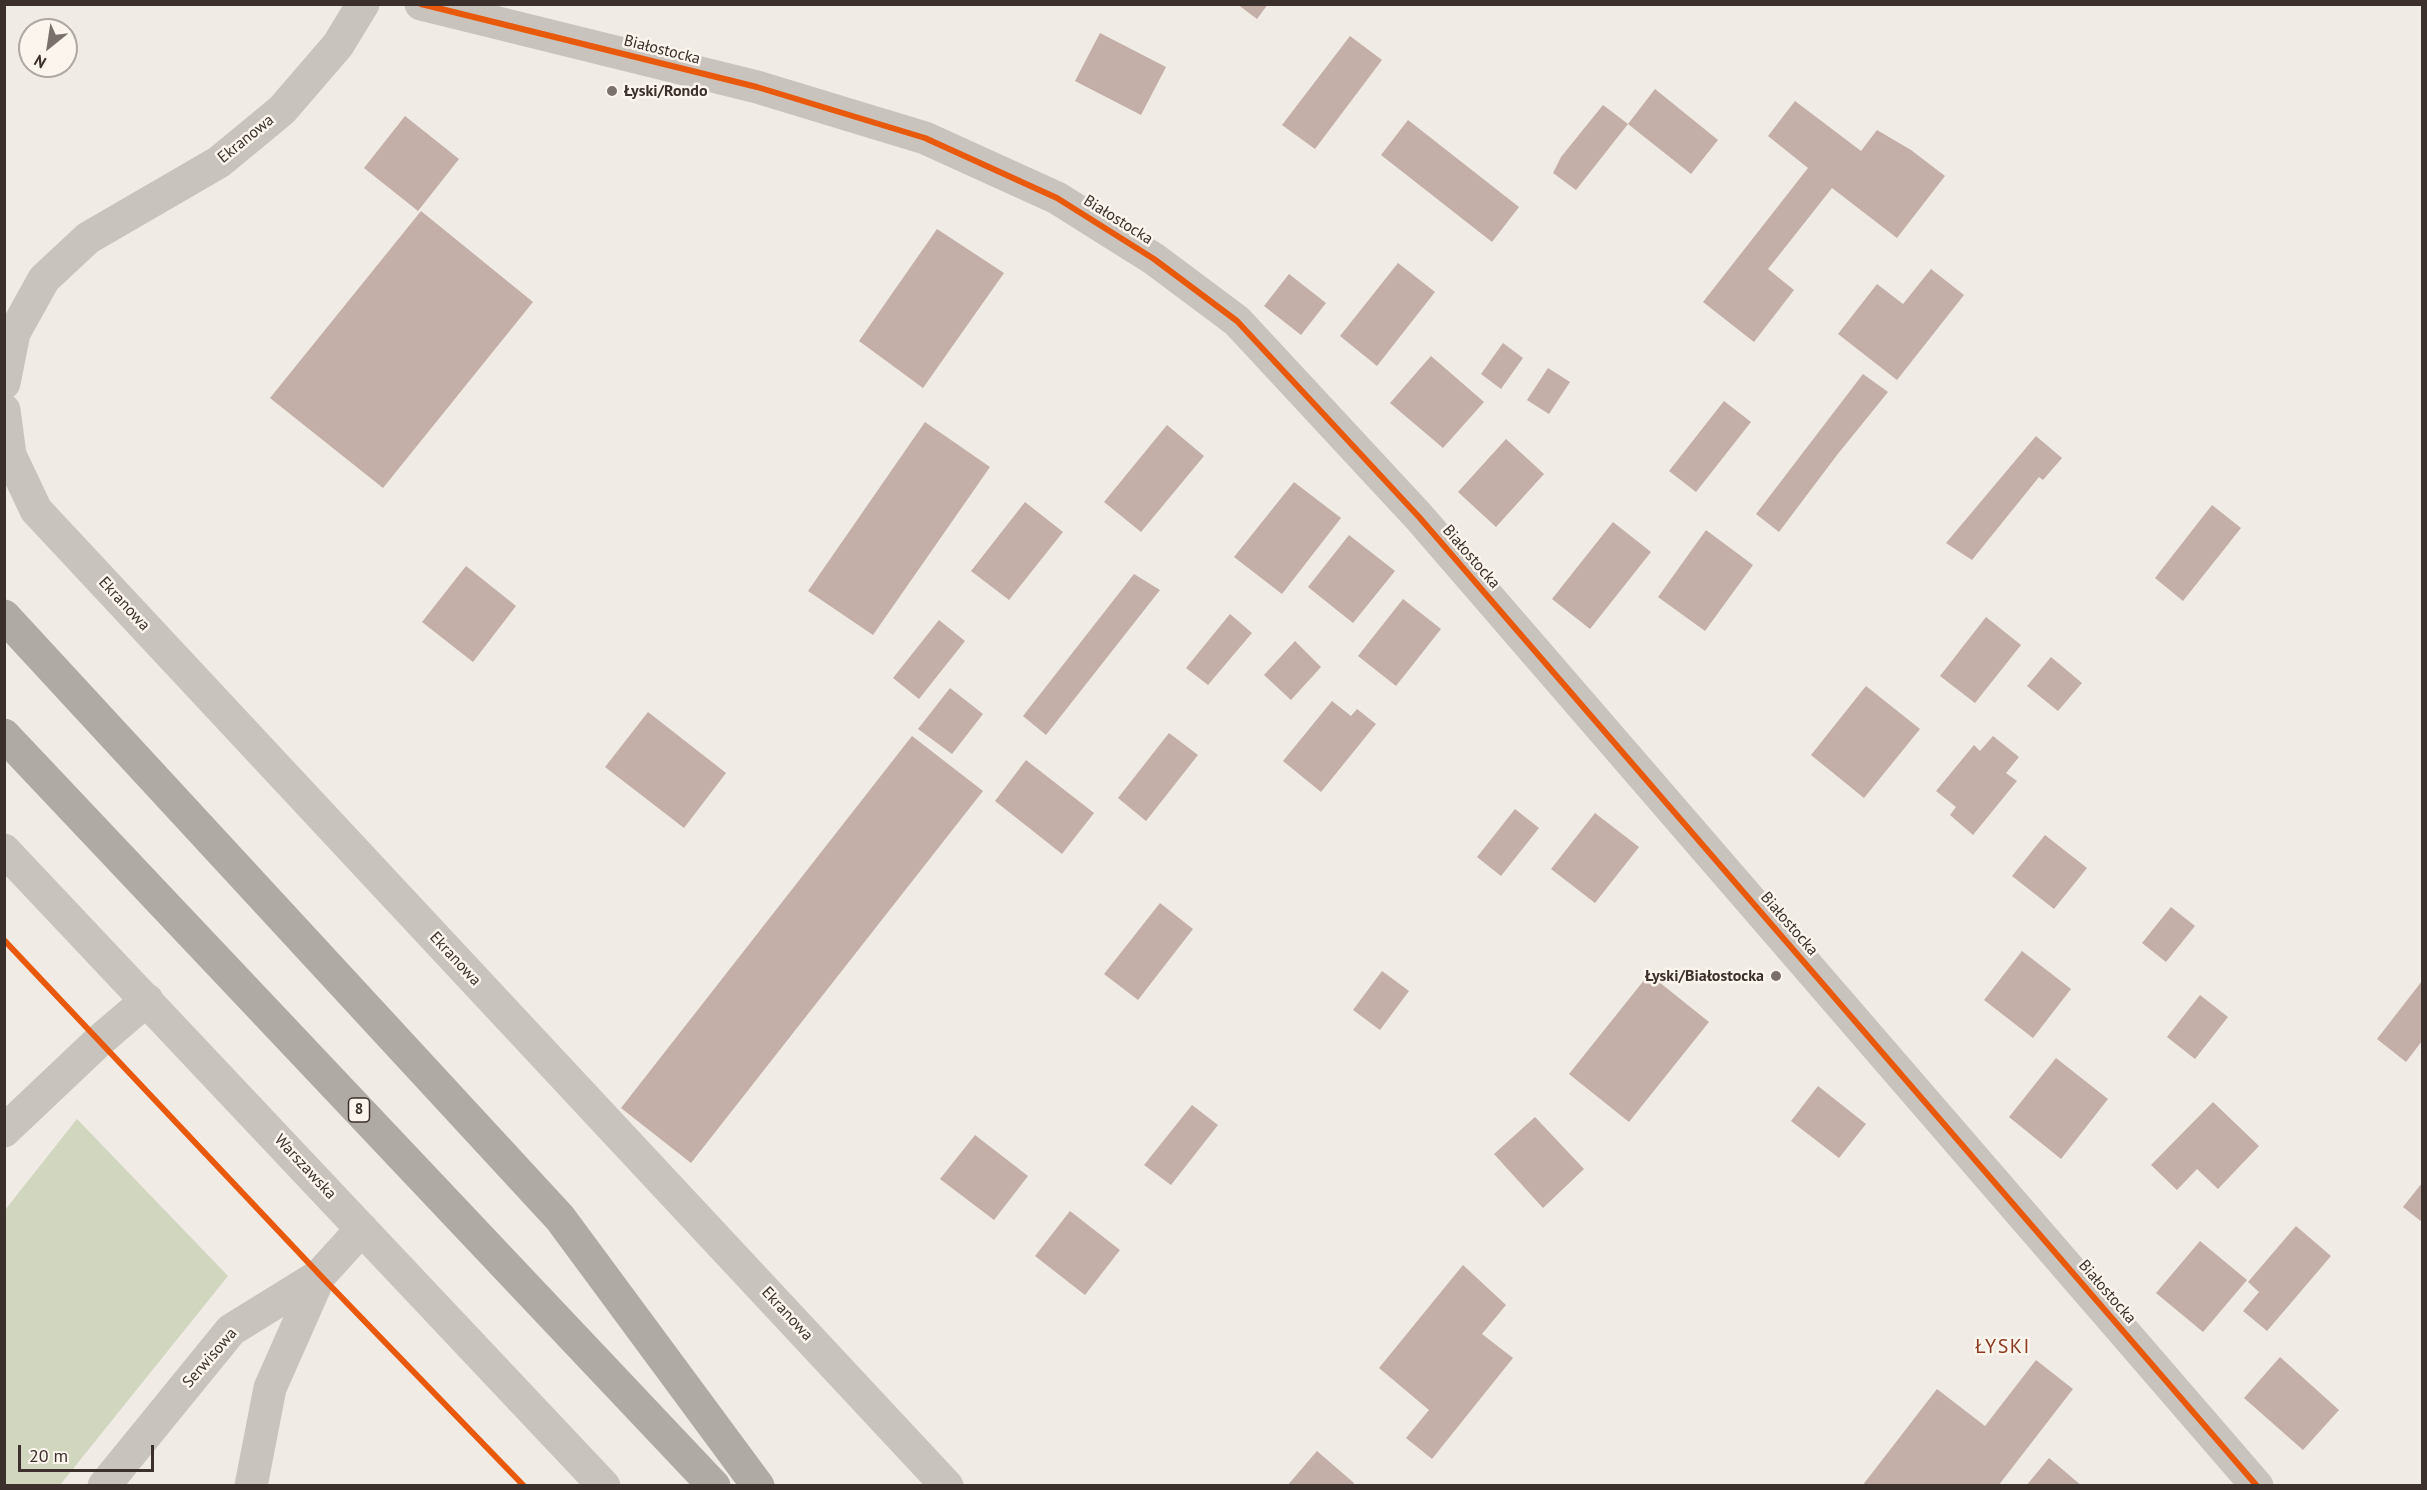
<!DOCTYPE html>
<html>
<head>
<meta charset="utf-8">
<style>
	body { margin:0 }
	#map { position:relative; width:2427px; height:1490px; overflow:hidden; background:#f0ebe5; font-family:"PT Sans",sans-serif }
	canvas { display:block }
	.frame { position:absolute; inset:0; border:6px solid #3b302b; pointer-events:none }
	.north { position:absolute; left:18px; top:18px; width:60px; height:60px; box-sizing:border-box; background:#fbf5ee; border:2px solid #aea6a0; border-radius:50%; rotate:210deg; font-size:16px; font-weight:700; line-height:24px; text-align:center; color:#3b302b }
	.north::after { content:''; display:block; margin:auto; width:21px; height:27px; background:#7a716c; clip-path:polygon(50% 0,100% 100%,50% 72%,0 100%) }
	.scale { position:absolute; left:18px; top:1445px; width:136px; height:27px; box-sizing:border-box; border:3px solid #3b302b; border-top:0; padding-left:8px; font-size:18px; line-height:21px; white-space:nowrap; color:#3b302b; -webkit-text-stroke:4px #fbf5ee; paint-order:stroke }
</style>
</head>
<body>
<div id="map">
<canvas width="2427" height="1490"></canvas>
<div class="frame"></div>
<div class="north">N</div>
<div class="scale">20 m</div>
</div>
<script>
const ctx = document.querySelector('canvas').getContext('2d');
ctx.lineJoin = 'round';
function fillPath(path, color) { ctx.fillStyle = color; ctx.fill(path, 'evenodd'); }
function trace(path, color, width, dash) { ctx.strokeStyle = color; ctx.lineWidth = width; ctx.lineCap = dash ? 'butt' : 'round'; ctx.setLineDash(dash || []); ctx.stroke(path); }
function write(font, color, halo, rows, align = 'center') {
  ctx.font = font + ' "PT Sans",sans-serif'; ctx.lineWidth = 5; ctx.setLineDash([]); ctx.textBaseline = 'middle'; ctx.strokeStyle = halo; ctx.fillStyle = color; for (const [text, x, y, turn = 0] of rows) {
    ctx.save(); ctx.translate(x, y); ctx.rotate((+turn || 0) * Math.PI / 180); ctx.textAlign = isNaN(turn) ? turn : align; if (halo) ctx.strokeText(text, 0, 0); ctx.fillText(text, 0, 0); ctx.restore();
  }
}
const green = new Path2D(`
	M 77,1119 L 228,1276 L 60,1485 L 5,1485 L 5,1210 Z`);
const building = new Path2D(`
	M 1237,4 L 1268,4 L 1257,19 Z
	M 1100,33 L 1166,67 L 1141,115 L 1075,81 Z
	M 1350,36 L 1382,60 L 1315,149 L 1282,125 Z
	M 1655,89 L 1718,140 L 1691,174 L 1628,124 L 1576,190 L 1553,173 L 1561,157 L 1603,105 L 1628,124 Z
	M 1795,101 L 1861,151 L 1877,130 L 1911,150 L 1945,176 L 1897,238 L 1832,188 L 1768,269 L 1794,290 L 1754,342 L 1703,302 L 1808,168 L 1768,136 Z
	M 405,116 L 459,159 L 418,211 L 364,168 Z
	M 1408,120 L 1519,207 L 1492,242 L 1381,155 Z
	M 421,211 L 533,302 L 383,488 L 270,398 Z
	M 937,229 L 1004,273 L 923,388 L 859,341 Z
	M 1398,263 L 1435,292 L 1377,366 L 1340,336 Z
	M 1931,269 L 1964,295 L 1897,380 L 1838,334 L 1877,284 L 1903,304 Z
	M 1289,274 L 1326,303 L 1301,335 L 1264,306 Z
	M 1503,343 L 1523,358 L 1501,389 L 1481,374 Z
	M 1431,356 L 1484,402 L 1443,448 L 1390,403 Z
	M 1548,368 L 1570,382 L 1549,414 L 1527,400 Z
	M 1863,374 L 1888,392 L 1837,455 L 1779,532 L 1756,514 Z
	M 1724,401 L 1751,422 L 1696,492 L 1669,471 Z
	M 925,422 L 990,467 L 873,635 L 808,591 Z
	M 1167,425 L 1204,456 L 1141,532 L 1104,502 Z
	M 2036,436 L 2062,458 L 2043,480 L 2039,477 L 1972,560 L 1946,543 Z
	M 1506,439 L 1544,474 L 1496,527 L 1458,492 Z
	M 1294,482 L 1341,518 L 1282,594 L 1234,557 Z
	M 1025,502 L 1063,532 L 1009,600 L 971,571 Z
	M 2212,505 L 2241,528 L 2183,601 L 2155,578 Z
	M 1613,522 L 1651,552 L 1590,629 L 1552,599 Z
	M 1706,530 L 1753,565 L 1705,631 L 1658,597 Z
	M 1349,535 L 1395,571 L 1353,623 L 1308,587 Z
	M 466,566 L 516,606 L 473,662 L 422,622 Z
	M 1134,574 L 1160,590 L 1046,735 L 1023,716 Z
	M 1403,599 L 1441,629 L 1396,686 L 1358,656 Z
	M 1230,614 L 1252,633 L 1208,685 L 1186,668 Z
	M 1986,617 L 2021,645 L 1975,703 L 1940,676 Z
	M 939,620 L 965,641 L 919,699 L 893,678 Z
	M 1295,641 L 1321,667 L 1291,700 L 1264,675 Z
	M 2051,657 L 2082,683 L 2058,711 L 2027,686 Z
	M 1866,686 L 1920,729 L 1864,798 L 1811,755 Z
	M 950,688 L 983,714 L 952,754 L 918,729 Z
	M 1332,701 L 1351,716 L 1357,709 L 1376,724 L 1321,792 L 1283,761 Z
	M 648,712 L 726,773 L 684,828 L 605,767 Z
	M 1169,733 L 1198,755 L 1146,821 L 1118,798 Z
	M 912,736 L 983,791 L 691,1163 L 621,1108 Z
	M 1993,736 L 2019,757 L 2006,773 L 2017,781 L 1973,835 L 1950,815 L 1956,807 L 1936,791 L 1974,745 L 1980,751 Z
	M 1026,760 L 1094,813 L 1062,854 L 995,801 Z
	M 1515,809 L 1539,828 L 1501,876 L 1477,857 Z
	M 1595,813 L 1639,847 L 1595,903 L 1551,869 Z
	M 2045,835 L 2087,868 L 2054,909 L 2012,876 Z
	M 1160,903 L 1193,929 L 1138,1000 L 1104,974 Z
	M 2171,907 L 2195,926 L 2166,962 L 2142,943 Z
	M 2022,951 L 2071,989 L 2033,1038 L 1984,1000 Z
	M 1382,971 L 1409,991 L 1380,1030 L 1353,1010 Z
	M 1649,974 L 1709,1022 L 1629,1122 L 1569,1074 Z
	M 2422,981 L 2422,1041 L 2406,1062 L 2377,1039 Z
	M 2200,995 L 2228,1017 L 2195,1059 L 2167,1037 Z
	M 2056,1058 L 2108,1099 L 2061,1159 L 2009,1117 Z
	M 1818,1086 L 1866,1124 L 1839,1158 L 1791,1121 Z
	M 2213,1102 L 2259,1146 L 2218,1189 L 2197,1169 L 2177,1190 L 2151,1165 Z
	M 1192,1105 L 1218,1125 L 1171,1185 L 1144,1165 Z
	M 1535,1117 L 1584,1169 L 1543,1208 L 1494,1154 Z
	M 975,1135 L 1028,1176 L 994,1220 L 940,1179 Z
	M 2422,1183 L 2422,1222 L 2403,1207 Z
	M 1070,1211 L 1120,1250 L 1085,1295 L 1035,1256 Z
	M 2296,1226 L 2331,1256 L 2267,1331 L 2243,1311 L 2259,1292 L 2248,1282 Z
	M 2200,1241 L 2247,1280 L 2203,1332 L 2156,1293 Z
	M 1463,1265 L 1506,1305 L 1482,1334 L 1513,1358 L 1432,1459 L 1406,1438 L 1429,1410 L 1379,1368 Z
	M 2280,1357 L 2339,1410 L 2303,1450 L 2244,1398 Z
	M 2036,1360 L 2073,1389 L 1998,1486 L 1862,1486 L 1937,1389 L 1985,1426 Z
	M 1317,1451 L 1354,1483 L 1352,1486 L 1287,1486 Z
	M 2049,1458 L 2082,1486 L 2026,1486 Z`);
const minor = new Path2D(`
	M 421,4 L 757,87 L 925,138 L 1057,198 L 1154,259 L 1237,321 L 1419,517 L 2257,1486
	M 4,383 L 14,333 L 44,279 L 88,238 L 219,162 L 282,110 L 338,45 L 363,4
	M 4,410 L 10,455 L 36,510 L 947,1486
	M 4,850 L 604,1486
	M 4,1131 L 99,1041 L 147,1000
	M 104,1486 L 231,1330 L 320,1275 L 362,1229
	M 251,1486 L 270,1388 L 320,1275`);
const highway = new Path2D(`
	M 4,616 L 560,1218 L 758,1486
	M 4,735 L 714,1486`);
const cycleway = new Path2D(`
	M 421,4 L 757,87 L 925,138 L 1057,198 L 1154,259 L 1237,321 L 1419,517 L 2257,1486
	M 4,940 L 320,1275 L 524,1486`);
const markers = [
	[612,91,6,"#7a716c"],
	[1776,976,6,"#7a716c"]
];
const shields = [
	[359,1110,21]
];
const shieldNames = [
	["8",359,1110]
];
const streetNames = [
	["Białostocka",662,50,14],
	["Ekranowa",246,139,-39],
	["Białostocka",1118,220,32],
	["Białostocka",1471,557,49],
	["Ekranowa",124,604,47],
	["Białostocka",1789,924,49],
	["Ekranowa",455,959,47],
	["Warszawska",305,1167,47],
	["Białostocka",2107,1292,49],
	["Ekranowa",787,1314,47],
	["Serwisowa",210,1358,-49]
];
const poiNames = [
	["Łyski/Rondo",624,91],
	["Łyski/Białostocka",1764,976,"right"]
];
const quarterNames = [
	["ŁYSKI",2003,1347]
];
fillPath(green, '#d1d6bf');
fillPath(building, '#c3afa7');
trace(minor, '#c9c3be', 33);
trace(highway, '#afaaa4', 33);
trace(cycleway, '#e8590c', 6);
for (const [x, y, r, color] of markers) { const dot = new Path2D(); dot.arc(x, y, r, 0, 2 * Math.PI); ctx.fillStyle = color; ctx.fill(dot); trace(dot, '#fbf5ee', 2); }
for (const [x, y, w] of shields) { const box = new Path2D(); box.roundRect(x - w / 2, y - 12, w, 24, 4.5); ctx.fillStyle = '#fbf5ee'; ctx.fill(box); trace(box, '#3b302b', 1.5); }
write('bold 15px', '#3b302b', null, shieldNames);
write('16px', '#3b302b', '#fbf5ee', streetNames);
write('bold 16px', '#3b302b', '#fbf5ee', poiNames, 'left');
ctx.letterSpacing = '1.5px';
write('20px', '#8c3b22', '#fbf5ee', quarterNames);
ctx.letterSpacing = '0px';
</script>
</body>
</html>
